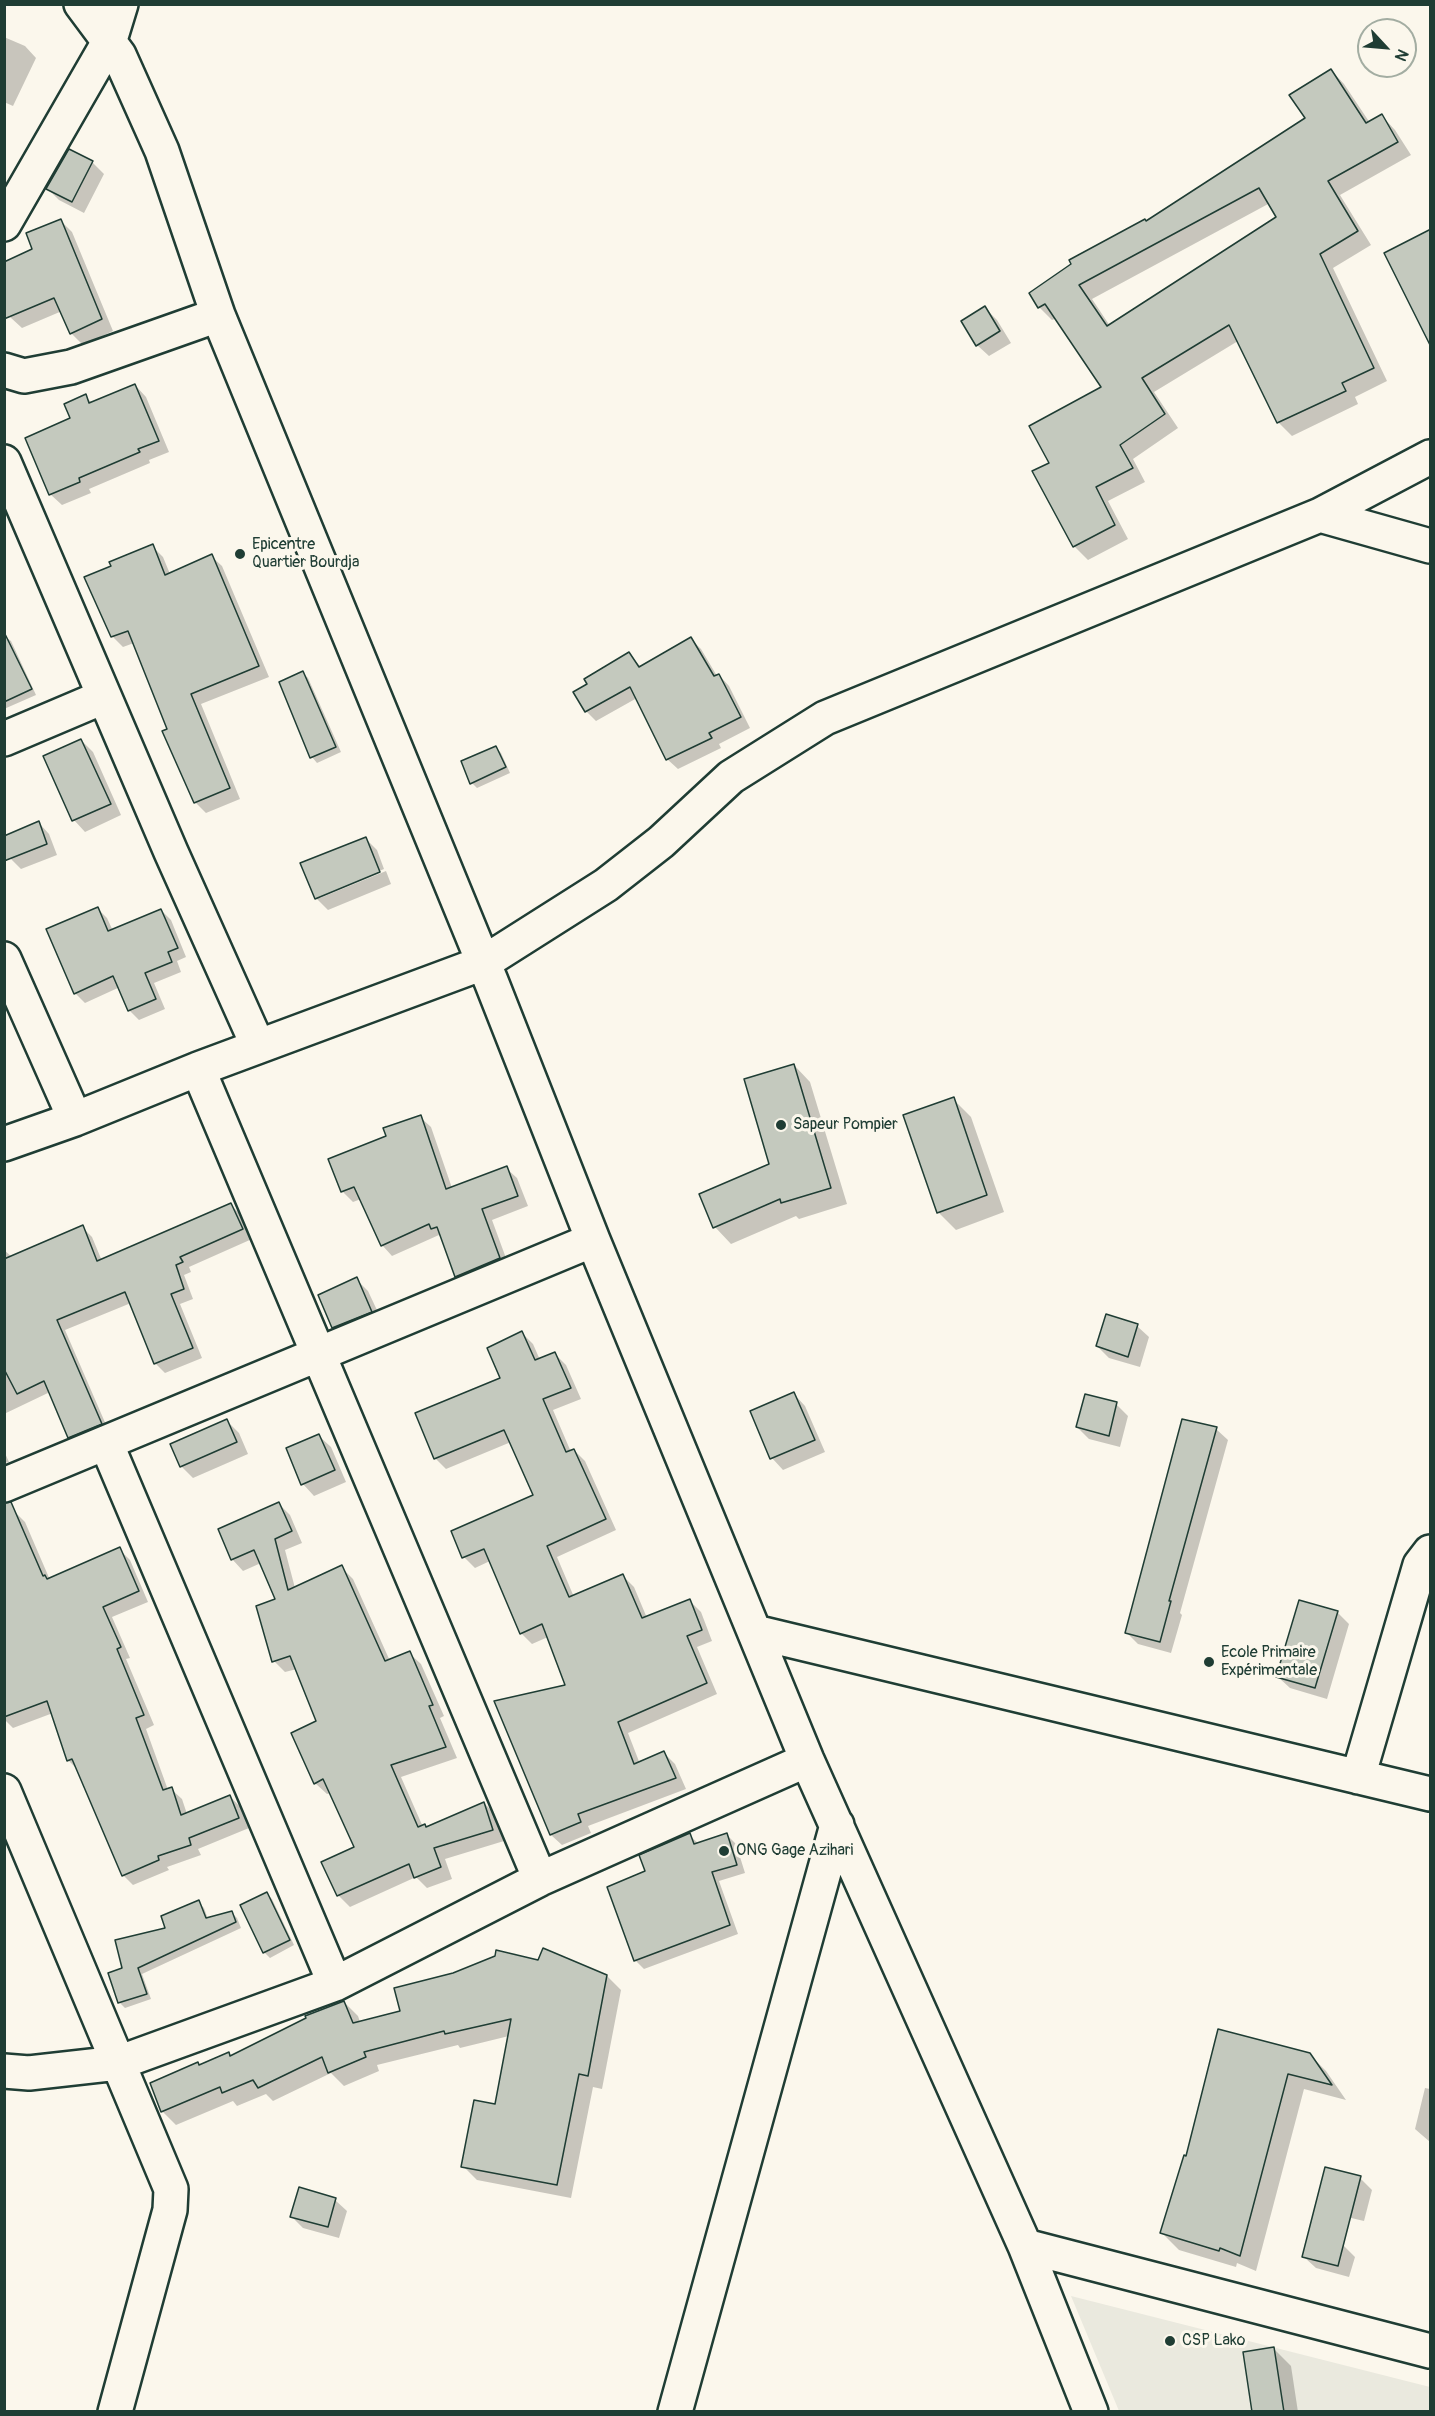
<!DOCTYPE html>
<html>
<head>
<meta charset="utf-8">
<style>
	body { margin:0 }
	#map { position:relative; width:1435px; height:2416px; overflow:hidden; background:#fbf7ec; font-family:Pangolin,sans-serif }
	canvas { display:block }
	.frame { position:absolute; inset:0; border:6px solid #1f3d34; pointer-events:none }
	.north { position:absolute; left:1357px; top:18px; width:60px; height:60px; box-sizing:border-box; background:#fbf7ec; border:2px solid #a3ada2; border-radius:50%; rotate:116deg; font-size:16px; font-weight:700; line-height:24px; text-align:center; color:#1f3d34 }
	.north::after { content:''; display:block; margin:auto; width:21px; height:27px; background:#1f3d34; clip-path:polygon(50% 0,100% 100%,50% 72%,0 100%) }
</style>
</head>
<body>
<div id="map">
<canvas width="1435" height="2416"></canvas>
<div class="frame"></div>
<div class="north">N</div>
</div>
<script>
const ctx = document.querySelector('canvas').getContext('2d');
ctx.lineJoin = 'round';
function fillPath(path, color) { ctx.fillStyle = color; ctx.fill(path, 'evenodd'); }
function trace(path, color, width, dash) { ctx.strokeStyle = color; ctx.lineWidth = width; ctx.lineCap = dash ? 'butt' : 'round'; ctx.setLineDash(dash || []); ctx.stroke(path); }
function write(font, color, halo, rows, align = 'center') {
  ctx.font = font + ' Pangolin,sans-serif'; ctx.lineWidth = 6; ctx.setLineDash([]); ctx.textBaseline = 'middle'; ctx.strokeStyle = halo; ctx.fillStyle = color; for (const [text, x, y, turn = 0] of rows) {
    ctx.save(); ctx.translate(x, y); ctx.rotate((+turn || 0) * Math.PI / 180); ctx.textAlign = isNaN(turn) ? turn : align; if (halo) ctx.strokeText(text, 0, 0); ctx.fillText(text, 0, 0); ctx.restore();
  }
}
const built = new Path2D(`
	M 1071,2296 L 1430,2387 L 1430,2411 L 1119,2411 Z`);
const shadow = new Path2D(`
	M 4,37 L 25,46 L 36,58 L 13,106 L 4,102 Z
	M 1331,70 L 1344,84 L 1370,123 L 1382,116 L 1395,130 L 1411,155 L 1340,195 L 1371,245 L 1333,268 L 1387,381 L 1355,397 L 1358,404 L 1292,436 L 1278,422 L 1238,341 L 1154,392 L 1178,428 L 1133,459 L 1145,482 L 1108,501 L 1128,539 L 1088,560 L 1074,546 L 1051,464 L 1103,387 L 1057,318 L 1052,320 L 1039,307 L 1147,223 L 1307,119 ZM 1270,203 L 1278,218 L 1110,326 L 1092,299 Z
	M 92,162 L 104,174 L 84,213 L 59,200 L 48,189 Z
	M 61,221 L 72,232 L 113,331 L 83,345 L 71,333 L 62,311 L 22,328 L 10,317 L 4,303 L 34,250 Z
	M 985,308 L 997,320 L 1011,343 L 989,356 L 977,345 Z
	M 135,385 L 146,397 L 169,452 L 149,460 L 150,463 L 89,489 L 91,493 L 62,505 L 50,494 L 72,419 L 85,396 L 92,403 Z
	M 152,546 L 163,557 L 170,574 L 211,556 L 222,566 L 269,677 L 201,704 L 240,799 L 206,813 L 195,802 L 134,643 L 123,647 L 112,636 Z
	M 4,636 L 11,641 L 36,695 L 4,709 Z
	M 691,639 L 701,649 L 717,676 L 719,675 L 729,686 L 750,728 L 719,744 L 721,748 L 678,769 L 667,759 L 637,698 L 596,721 L 586,711 L 589,684 L 628,653 L 641,667 Z
	M 303,673 L 308,678 L 341,752 L 317,763 L 312,757 Z
	M 81,740 L 93,752 L 121,815 L 85,832 L 74,820 Z
	M 496,747 L 501,753 L 510,773 L 477,788 L 472,783 Z
	M 39,823 L 49,834 L 57,855 L 21,869 L 10,858 Z
	M 365,838 L 377,850 L 384,869 L 320,895 L 320,898 L 386,871 L 391,884 L 328,910 L 316,898 Z
	M 97,908 L 107,918 L 113,931 L 161,910 L 171,920 L 186,957 L 177,961 L 181,972 L 154,983 L 165,1009 L 139,1020 L 129,1010 L 120,987 L 85,1003 L 75,993 Z
	M 794,1065 L 810,1082 L 847,1204 L 799,1219 L 796,1216 L 731,1244 L 715,1227 L 771,1164 Z
	M 953,1099 L 971,1117 L 1004,1212 L 956,1230 L 938,1212 Z
	M 420,1117 L 431,1127 L 452,1188 L 506,1168 L 517,1178 L 528,1206 L 492,1220 L 510,1269 L 467,1287 L 457,1276 L 443,1239 L 439,1235 L 392,1256 L 382,1245 L 361,1199 L 353,1202 L 343,1192 L 330,1160 L 388,1137 Z
	M 231,1205 L 241,1215 L 252,1239 L 189,1267 L 191,1272 L 184,1275 L 193,1299 L 180,1304 L 202,1358 L 165,1373 L 155,1363 L 131,1303 L 65,1330 L 110,1434 L 79,1447 L 69,1437 L 50,1392 L 4,1414 L 4,1250 L 12,1257 L 82,1227 L 92,1237 L 102,1261 Z
	M 356,1279 L 368,1291 L 383,1323 L 345,1339 L 334,1327 Z
	M 1137,1326 L 1149,1337 L 1140,1367 L 1109,1358 L 1097,1346 Z
	M 522,1333 L 533,1344 L 540,1360 L 555,1354 L 566,1365 L 581,1399 L 553,1410 L 571,1452 L 574,1450 L 585,1461 L 616,1530 L 557,1557 L 574,1597 L 623,1576 L 634,1587 L 647,1618 L 690,1601 L 701,1612 L 712,1641 L 697,1647 L 717,1694 L 628,1733 L 640,1764 L 664,1753 L 675,1764 L 686,1789 L 588,1826 L 591,1833 L 562,1845 L 551,1835 L 567,1686 L 548,1637 L 532,1644 L 521,1633 L 490,1561 L 475,1568 L 464,1557 L 535,1496 L 511,1442 L 446,1469 L 435,1458 L 502,1379 Z
	M 794,1394 L 805,1406 L 825,1452 L 783,1470 L 772,1458 Z
	M 1116,1404 L 1128,1416 L 1120,1447 L 1089,1439 L 1077,1427 Z
	M 227,1421 L 239,1433 L 248,1454 L 193,1478 L 181,1466 Z
	M 1216,1429 L 1228,1440 L 1180,1613 L 1182,1615 L 1171,1653 L 1138,1644 L 1127,1633 Z
	M 319,1436 L 331,1447 L 346,1482 L 314,1496 L 303,1484 L 288,1449 Z
	M 4,1451 L 9,1462 L 4,1463 Z
	M 279,1504 L 290,1515 L 302,1543 L 285,1550 L 295,1588 L 341,1567 L 353,1579 L 390,1661 L 409,1653 L 421,1664 L 444,1716 L 440,1718 L 457,1758 L 401,1777 L 423,1827 L 427,1828 L 484,1803 L 496,1815 L 504,1841 L 445,1859 L 452,1879 L 427,1888 L 416,1877 L 350,1907 L 338,1895 L 356,1848 L 331,1793 L 327,1794 L 315,1783 L 318,1722 L 297,1669 L 285,1672 L 274,1661 L 277,1600 L 261,1563 L 243,1571 L 232,1559 Z
	M 14,1511 L 25,1522 L 50,1580 L 119,1549 L 130,1560 L 148,1602 L 112,1617 L 130,1658 L 126,1659 L 154,1725 L 146,1729 L 168,1790 L 171,1789 L 182,1799 L 187,1814 L 230,1796 L 240,1807 L 249,1828 L 198,1849 L 201,1855 L 167,1867 L 169,1870 L 133,1885 L 123,1875 L 79,1771 L 68,1760 L 53,1713 L 13,1728 L 4,1719 L 4,1575 Z
	M 1337,1612 L 1349,1624 L 1327,1699 L 1290,1688 L 1278,1677 Z
	M 689,1835 L 699,1844 L 727,1835 L 736,1844 L 745,1873 L 719,1881 L 738,1934 L 644,1969 L 635,1960 L 647,1872 Z
	M 267,1894 L 272,1899 L 294,1945 L 270,1958 L 264,1952 L 242,1906 Z
	M 198,1902 L 204,1908 L 208,1919 L 232,1913 L 237,1918 L 241,1928 L 142,1974 L 151,1999 L 125,2008 L 120,2003 L 110,1974 L 124,1969 Z
	M 607,1976 L 621,1990 L 602,2089 L 593,2087 L 571,2198 L 477,2180 L 463,2166 L 496,2106 L 509,2036 L 460,2048 L 458,2045 L 377,2065 L 379,2071 L 344,2086 L 331,2073 L 273,2101 L 266,2094 L 237,2106 L 233,2101 L 176,2125 L 162,2111 L 199,2066 L 228,2054 L 231,2057 L 344,2002 L 358,2016 L 360,2022 Z
	M 1309,2054 L 1326,2071 L 1346,2100 L 1304,2089 L 1256,2271 L 1237,2263 L 1236,2267 L 1179,2250 L 1162,2233 L 1185,2157 Z
	M 1425,2088 L 1430,2089 L 1430,2142 L 1415,2129 Z
	M 1360,2178 L 1372,2190 L 1364,2221 L 1330,2213 Z
	M 335,2200 L 347,2211 L 339,2238 L 303,2228 L 291,2216 Z
	M 1343,2245 L 1355,2257 L 1349,2277 L 1316,2268 L 1304,2257 Z
	M 1273,2348 L 1291,2366 L 1298,2412 L 1254,2412 Z`);
const building = new Path2D(`
	M 1331,69 L 1366,123 L 1382,114 L 1398,142 L 1328,181 L 1358,231 L 1320,254 L 1374,368 L 1342,383 L 1346,391 L 1277,423 L 1229,325 L 1142,378 L 1165,414 L 1120,445 L 1133,468 L 1096,487 L 1115,525 L 1073,547 L 1032,471 L 1049,463 L 1029,426 L 1101,387 L 1045,304 L 1038,308 L 1029,293 L 1071,264 L 1069,260 L 1145,219 L 1146,221 L 1305,118 L 1289,95 ZM 1259,188 L 1276,217 L 1107,326 L 1079,285 Z
	M 69,149 L 93,161 L 72,202 L 46,189 Z
	M 61,219 L 102,319 L 70,334 L 54,298 L 4,319 L 4,262 L 32,249 L 26,233 Z
	M 1431,229 L 1431,347 L 1384,253 Z
	M 985,306 L 1000,331 L 976,346 L 961,321 Z
	M 135,384 L 159,441 L 138,449 L 140,452 L 79,478 L 80,482 L 49,495 L 25,438 L 70,418 L 64,404 L 86,394 L 89,403 Z
	M 153,544 L 165,575 L 212,554 L 259,666 L 191,694 L 230,788 L 194,803 L 162,731 L 167,729 L 128,631 L 111,637 L 84,577 L 111,566 L 109,562 Z
	M 4,632 L 32,689 L 4,702 Z
	M 691,637 L 714,676 L 719,674 L 741,717 L 709,733 L 712,738 L 666,760 L 630,687 L 585,712 L 573,692 L 587,684 L 584,679 L 629,652 L 639,667 Z
	M 303,671 L 336,747 L 310,758 L 279,682 Z
	M 81,739 L 111,804 L 72,821 L 43,756 Z
	M 496,746 L 506,767 L 470,784 L 461,761 Z
	M 39,821 L 47,844 L 4,861 L 4,836 Z
	M 366,837 L 380,872 L 315,899 L 300,863 Z
	M 98,907 L 108,931 L 161,909 L 178,948 L 168,952 L 172,962 L 145,973 L 156,999 L 128,1011 L 113,976 L 74,994 L 46,929 Z
	M 794,1064 L 831,1188 L 781,1203 L 780,1199 L 713,1228 L 699,1194 L 769,1164 L 744,1079 Z
	M 954,1097 L 987,1195 L 937,1213 L 903,1115 Z
	M 421,1115 L 446,1189 L 507,1166 L 518,1196 L 482,1209 L 500,1258 L 455,1277 L 437,1227 L 431,1229 L 429,1224 L 381,1246 L 354,1187 L 341,1192 L 328,1159 L 386,1136 L 383,1128 Z
	M 231,1203 L 243,1229 L 180,1257 L 183,1262 L 176,1265 L 184,1289 L 171,1294 L 193,1348 L 154,1364 L 125,1292 L 57,1320 L 102,1424 L 68,1438 L 44,1381 L 17,1394 L 4,1369 L 4,1259 L 83,1225 L 97,1261 Z
	M 357,1277 L 372,1312 L 332,1328 L 318,1295 Z
	M 1106,1314 L 1138,1324 L 1128,1357 L 1096,1346 Z
	M 522,1331 L 535,1360 L 555,1352 L 571,1388 L 543,1399 L 566,1452 L 574,1449 L 606,1519 L 547,1546 L 569,1597 L 623,1574 L 642,1618 L 690,1599 L 702,1630 L 687,1636 L 707,1683 L 618,1722 L 634,1764 L 664,1751 L 676,1778 L 578,1814 L 581,1822 L 550,1835 L 494,1701 L 565,1685 L 542,1624 L 520,1634 L 484,1549 L 462,1558 L 451,1531 L 533,1495 L 504,1430 L 434,1459 L 415,1413 L 500,1378 L 487,1348 Z
	M 794,1392 L 815,1440 L 770,1459 L 750,1411 Z
	M 1085,1394 L 1117,1402 L 1109,1436 L 1076,1427 Z
	M 227,1419 L 237,1442 L 180,1467 L 170,1444 Z
	M 1182,1419 L 1217,1427 L 1169,1601 L 1171,1601 L 1160,1642 L 1125,1633 Z
	M 319,1434 L 335,1470 L 301,1485 L 286,1448 Z
	M 11,1502 L 43,1576 L 45,1575 L 47,1579 L 120,1547 L 139,1591 L 103,1607 L 121,1647 L 117,1649 L 144,1715 L 136,1718 L 163,1790 L 172,1787 L 181,1815 L 230,1795 L 239,1818 L 189,1838 L 191,1845 L 158,1856 L 159,1860 L 122,1876 L 72,1759 L 67,1761 L 47,1701 L 4,1717 L 4,1503 Z
	M 279,1502 L 292,1531 L 275,1539 L 288,1590 L 342,1565 L 385,1661 L 410,1651 L 433,1705 L 429,1706 L 446,1747 L 391,1765 L 418,1827 L 425,1824 L 426,1827 L 484,1802 L 493,1830 L 434,1848 L 441,1867 L 414,1878 L 409,1864 L 337,1896 L 321,1862 L 354,1847 L 323,1779 L 314,1784 L 291,1733 L 316,1721 L 290,1656 L 272,1662 L 256,1606 L 275,1599 L 254,1550 L 231,1560 L 218,1529 Z
	M 1299,1600 L 1338,1611 L 1315,1688 L 1276,1677 Z
	M 690,1833 L 694,1844 L 727,1833 L 737,1865 L 712,1872 L 730,1925 L 634,1961 L 607,1887 L 645,1871 L 639,1855 Z
	M 267,1892 L 290,1940 L 263,1953 L 240,1905 Z
	M 199,1900 L 206,1918 L 232,1911 L 236,1922 L 138,1968 L 147,1994 L 118,2003 L 108,1973 L 122,1968 L 115,1940 L 165,1928 L 161,1916 Z
	M 543,1948 L 607,1975 L 588,2076 L 579,2074 L 557,2185 L 461,2167 L 474,2100 L 495,2104 L 511,2019 L 445,2034 L 444,2031 L 364,2052 L 366,2057 L 328,2073 L 322,2057 L 258,2088 L 253,2080 L 222,2093 L 220,2087 L 161,2112 L 150,2083 L 198,2062 L 199,2065 L 229,2052 L 230,2056 L 306,2018 L 305,2016 L 344,2001 L 353,2023 L 400,2011 L 394,1988 L 453,1973 L 495,1956 L 496,1950 L 538,1960 Z
	M 1218,2029 L 1310,2053 L 1332,2085 L 1288,2074 L 1240,2256 L 1220,2248 L 1219,2251 L 1160,2233 L 1184,2155 L 1186,2156 Z
	M 1325,2167 L 1361,2176 L 1338,2266 L 1302,2257 Z
	M 299,2187 L 336,2198 L 328,2227 L 290,2217 Z
	M 1274,2347 L 1284,2412 L 1252,2412 L 1243,2352 Z`);
const minor = new Path2D(`
	M 81,4 L 119,55 L 162,151 L 218,315 L 491,981 L 593,1240 L 807,1760 L 1025,2246 L 1091,2412
	M 4,224 L 110,40 L 121,4
	M 4,370 L 24,376 L 71,367 L 218,315
	M 4,462 L 171,852 L 258,1046
	M 1320,515 L 1430,546
	M 4,739 L 103,697
	M 4,959 L 75,1119
	M 198,1069 L 540,1879
	M 4,1144 L 75,1119 L 198,1069 L 483,963 L 606,885 L 661,842 L 731,777 L 825,718 L 1320,515 L 1430,457
	M 106,1443 L 335,1984
	M 4,1485 L 593,1240
	M 755,1632 L 1430,1794
	M 1358,1777 L 1420,1565 L 1430,1552
	M 4,1791 L 171,2189 L 170,2210 L 115,2412
	M 4,2071 L 29,2073 L 118,2063 L 335,1984 L 540,1879 L 807,1760
	M 1025,2246 L 1430,2351
	M 675,2412 L 837,1825`);
const markers = [
	[240,554,6,"#1f3d34"],
	[781,1125,6,"#1f3d34"],
	[1209,1662,6,"#1f3d34"],
	[724,1851,6,"#1f3d34"],
	[1170,2341,6,"#1f3d34"]
];
const poiNames = [
	["Epicentre",252,545],
	["Quartier Bourdja",252,563],
	["Sapeur Pompier",793,1125],
	["Ecole Primaire",1221,1653],
	["Expérimentale",1221,1671],
	["ONG Gage Azihari",736,1851],
	["CSP Lako",1182,2341]
];
fillPath(built, '#eae9de');
fillPath(shadow, '#0003');
fillPath(building, '#c4c9be');
trace(building, '#1f3d34', 1.5);
trace(minor, '#1f3d34', 38);
trace(minor, '#fbf7ec', 33);
for (const [x, y, r, color] of markers) { const dot = new Path2D(); dot.arc(x, y, r, 0, 2 * Math.PI); ctx.fillStyle = color; ctx.fill(dot); trace(dot, '#fbf7ec', 2); }
write('16px', '#1f3d34', '#fbf7ec', poiNames, 'left');
</script>
</body>
</html>
